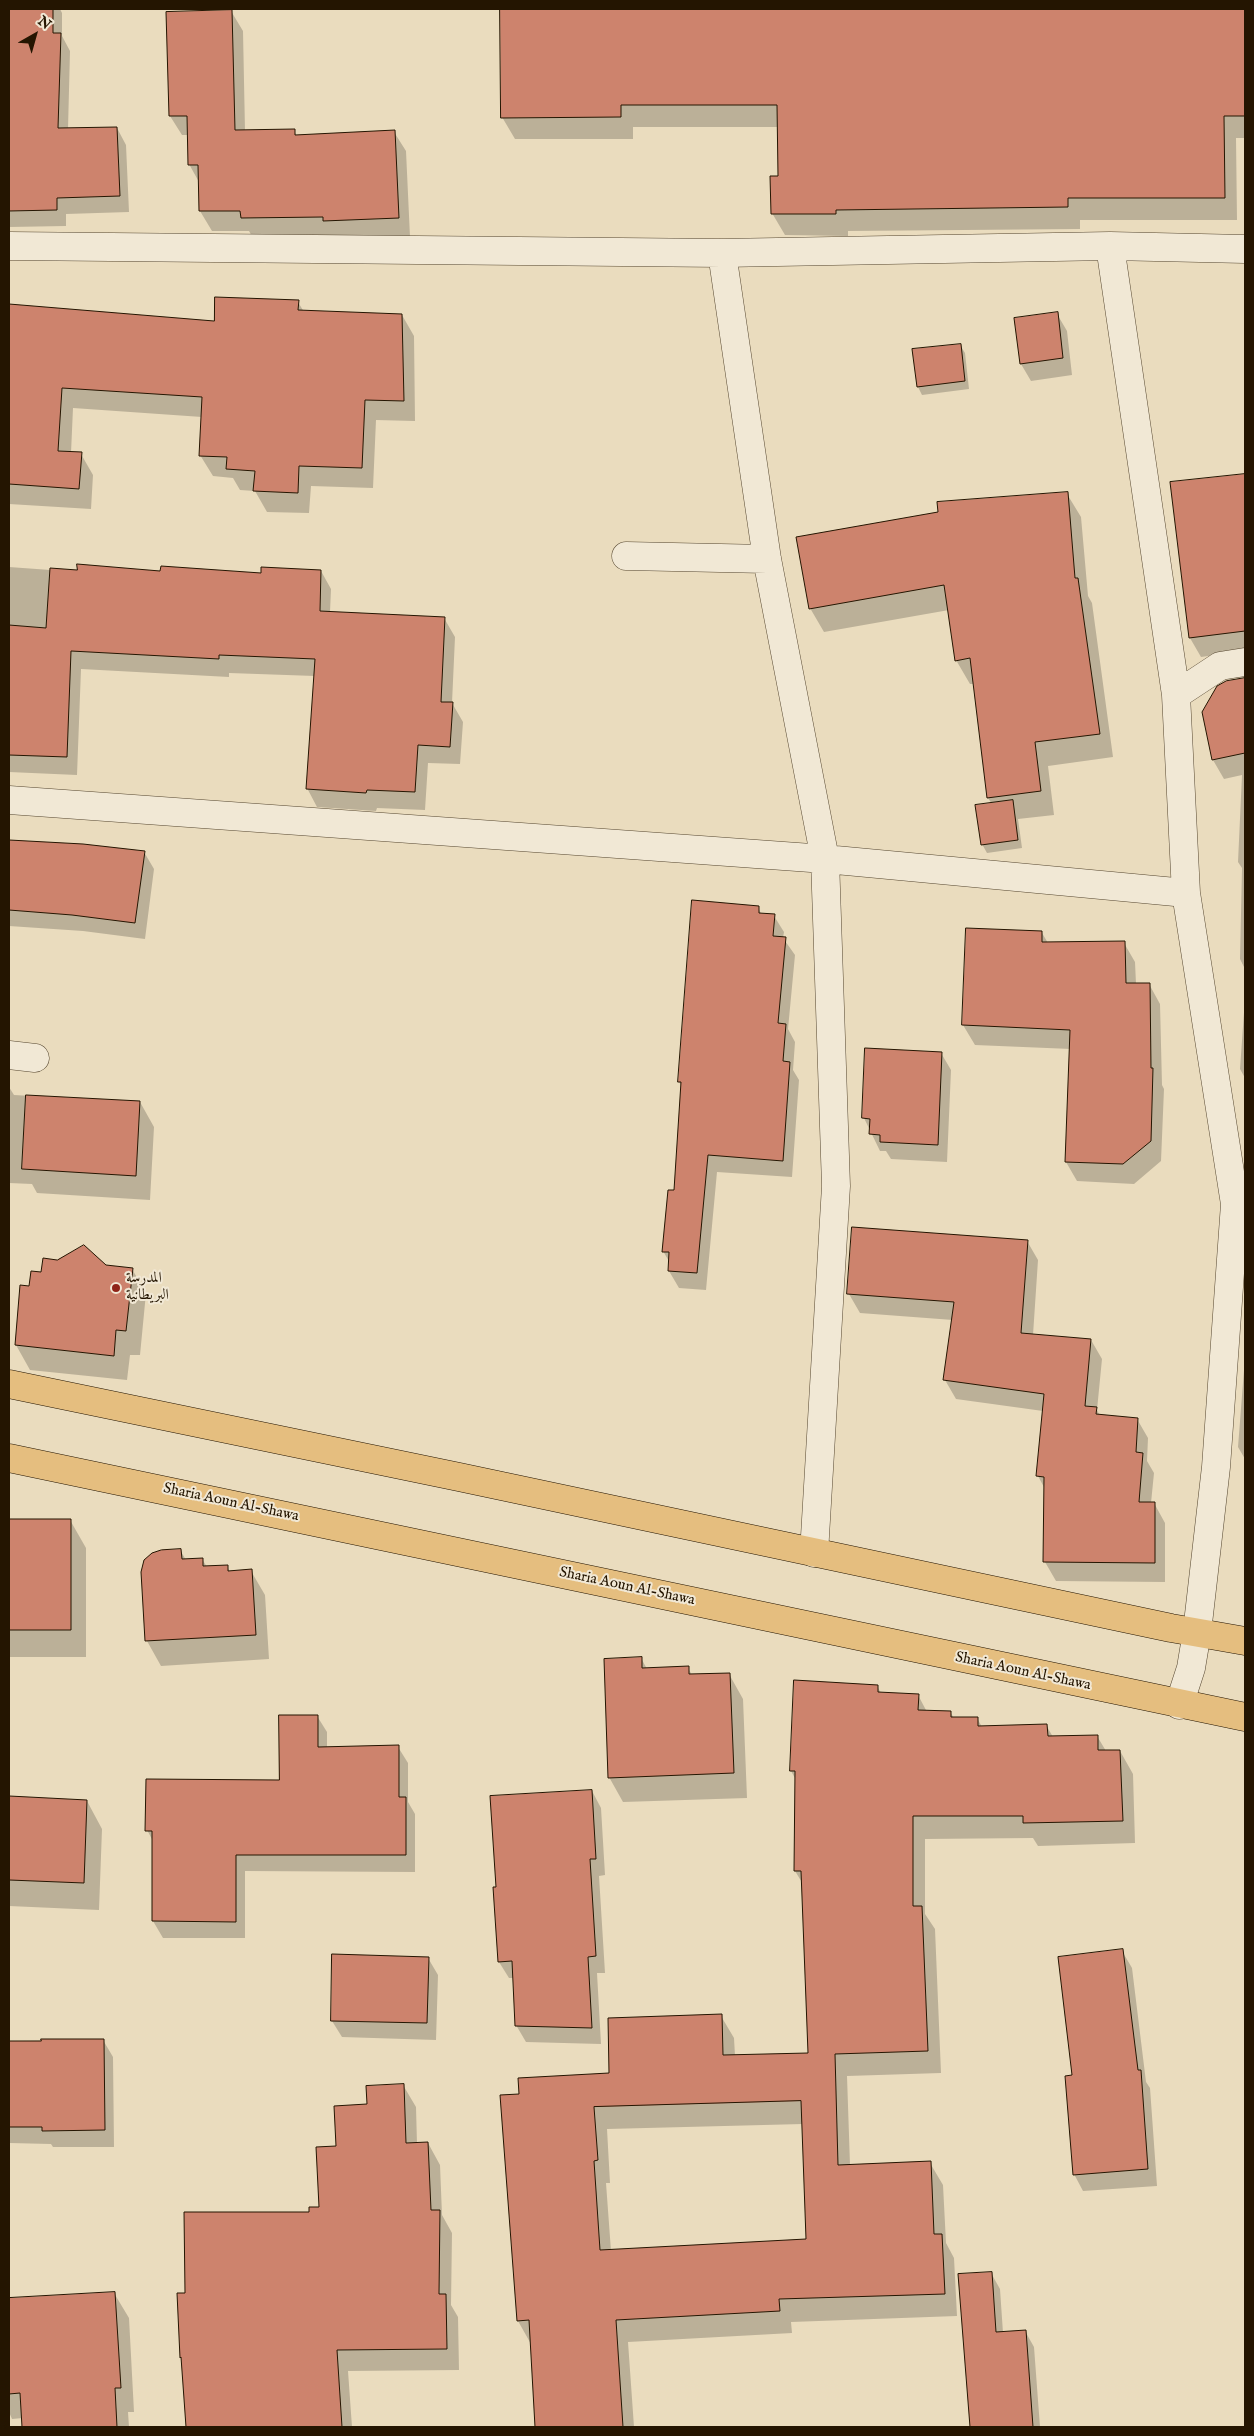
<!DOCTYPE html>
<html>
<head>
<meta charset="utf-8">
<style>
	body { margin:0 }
	#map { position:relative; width:1254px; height:2436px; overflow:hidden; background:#eadcbe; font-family:"IM FELL English",serif }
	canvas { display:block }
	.frame { position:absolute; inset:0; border:10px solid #241501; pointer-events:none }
	.north { position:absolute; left:10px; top:10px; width:50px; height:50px; -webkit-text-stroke:4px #f1e8d5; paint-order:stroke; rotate:38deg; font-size:14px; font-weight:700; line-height:20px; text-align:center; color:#241501 }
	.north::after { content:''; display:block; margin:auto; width:18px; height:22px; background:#241501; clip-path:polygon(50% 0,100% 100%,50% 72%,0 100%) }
</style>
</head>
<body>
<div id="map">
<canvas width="1254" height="2436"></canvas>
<div class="frame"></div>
<div class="north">N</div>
</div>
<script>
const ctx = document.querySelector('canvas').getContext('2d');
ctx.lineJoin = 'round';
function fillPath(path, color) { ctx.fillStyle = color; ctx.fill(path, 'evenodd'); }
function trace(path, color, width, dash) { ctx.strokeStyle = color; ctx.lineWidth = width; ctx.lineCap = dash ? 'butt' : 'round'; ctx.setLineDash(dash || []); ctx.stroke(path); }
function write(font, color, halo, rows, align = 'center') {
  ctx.font = font + ' "IM FELL English",Amiri,serif'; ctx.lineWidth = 4; ctx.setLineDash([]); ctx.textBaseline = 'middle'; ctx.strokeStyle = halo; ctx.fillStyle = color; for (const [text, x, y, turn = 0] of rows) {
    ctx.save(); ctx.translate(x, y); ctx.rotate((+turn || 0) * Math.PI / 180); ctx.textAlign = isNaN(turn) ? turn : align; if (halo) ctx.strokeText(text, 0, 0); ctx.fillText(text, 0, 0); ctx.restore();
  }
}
const shadow = new Path2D(`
	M 9,9 L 60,9 L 62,13 L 62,36 L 70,51 L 68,129 L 117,128 L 126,145 L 129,212 L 66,214 L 66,226 L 9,227 Z
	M 502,9 L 1245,9 L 1245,138 L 1236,138 L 1237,220 L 1080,220 L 1080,229 L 848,231 L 848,236 L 785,235 L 772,213 L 779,178 L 779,127 L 633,127 L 633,139 L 515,139 L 502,117 Z
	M 231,11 L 243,31 L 245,131 L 294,131 L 297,136 L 394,132 L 406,151 L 410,237 L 253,238 L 249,231 L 212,231 L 200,211 L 199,182 L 189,164 L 189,135 L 182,135 L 170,116 Z
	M 298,302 L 304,312 L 402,315 L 414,336 L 415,421 L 376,420 L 373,488 L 311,486 L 309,513 L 267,512 L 255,491 L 240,490 L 233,478 L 213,476 L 200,455 L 202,417 L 73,408 L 71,453 L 81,454 L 93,475 L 91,509 L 9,504 L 9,305 L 215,322 Z
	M 1057,314 L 1067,331 L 1072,375 L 1031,381 L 1021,364 L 1016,319 Z
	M 960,345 L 965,353 L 969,389 L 922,395 L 918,387 Z
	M 1245,475 L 1245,651 L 1201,657 L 1190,638 L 1171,483 Z
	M 1067,494 L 1081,517 L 1088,596 L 1092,603 L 1113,757 L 1048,766 L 1054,815 L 1018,819 L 1022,848 L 987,853 L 982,844 L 992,804 L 988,798 L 974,684 L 970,684 L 956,660 L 949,610 L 824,632 L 810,608 Z
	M 9,567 L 78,572 L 262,575 L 321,571 L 331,589 L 330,612 L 444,618 L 455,637 L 452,703 L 463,722 L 460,764 L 428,763 L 425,810 L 377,808 L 376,811 L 317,807 L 307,788 L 315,676 L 229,673 L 229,677 L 81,669 L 77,775 L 9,772 Z
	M 1245,678 L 1245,969 L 1240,959 L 1242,868 L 1238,862 L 1242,775 L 1224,779 L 1213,760 L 1226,682 Z
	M 9,840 L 83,845 L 144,852 L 154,869 L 145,939 L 83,931 L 9,926 Z
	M 758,908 L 762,915 L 774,916 L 784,932 L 783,938 L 795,955 L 788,1029 L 795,1042 L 793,1070 L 799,1080 L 792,1177 L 717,1172 L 706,1290 L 679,1288 L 669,1271 L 670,1263 L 663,1251 L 675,1192 L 682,1087 L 679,1082 Z
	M 967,929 L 1042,933 L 1048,943 L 1124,943 L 1135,962 L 1136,984 L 1149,984 L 1160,1004 L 1162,1085 L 1164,1089 L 1161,1161 L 1134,1184 L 1077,1181 L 1066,1162 L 1071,1049 L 975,1045 L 963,1025 Z
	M 1245,998 L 1245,1078 L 1240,1069 Z
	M 941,1053 L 951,1070 L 947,1162 L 891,1159 L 886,1151 L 880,1151 L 864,1118 Z
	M 9,1087 L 14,1095 L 140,1102 L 154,1127 L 150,1200 L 37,1193 L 32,1184 L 9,1183 Z
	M 1027,1241 L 1038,1260 L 1033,1335 L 1091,1340 L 1102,1359 L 1097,1410 L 1100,1416 L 1137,1419 L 1148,1438 L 1147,1461 L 1154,1473 L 1151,1503 L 1154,1503 L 1165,1523 L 1165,1582 L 1056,1581 L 1045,1562 L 1045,1489 L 1038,1476 L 1043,1411 L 956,1399 L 945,1380 L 953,1320 L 860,1313 L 849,1294 Z
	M 105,1266 L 132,1269 L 146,1293 L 140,1355 L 130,1355 L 127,1380 L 30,1370 L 16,1345 L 22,1287 L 31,1287 L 43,1273 Z
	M 1245,1357 L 1245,1459 L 1238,1447 Z
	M 9,1520 L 70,1520 L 86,1548 L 86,1657 L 9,1657 Z
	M 180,1550 L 186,1560 L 202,1559 L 207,1567 L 227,1566 L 230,1572 L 251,1571 L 265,1595 L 269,1659 L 161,1666 L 147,1641 Z
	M 641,1658 L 647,1669 L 688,1668 L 692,1675 L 729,1674 L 743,1699 L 747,1798 L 623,1802 L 609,1777 Z
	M 877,1686 L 881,1693 L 918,1695 L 927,1712 L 950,1712 L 954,1718 L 977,1718 L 982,1727 L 1046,1725 L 1053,1737 L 1097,1736 L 1106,1751 L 1120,1751 L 1133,1774 L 1135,1843 L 1038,1846 L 1033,1838 L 925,1839 L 925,1914 L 935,1929 L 941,2073 L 847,2076 L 850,2165 L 930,2163 L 943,2185 L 946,2243 L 954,2258 L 957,2316 L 791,2322 L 792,2333 L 628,2342 L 634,2427 L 537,2427 L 531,2344 L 518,2321 L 520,2095 L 610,2074 L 721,2016 L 734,2038 L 735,2056 L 810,2054 L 803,1884 L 795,1871 L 796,1780 L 791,1771 ZM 803,2124 L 807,2241 L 611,2251 L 606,2183 L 610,2183 L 607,2129 Z
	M 317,1716 L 327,1732 L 327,1748 L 398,1747 L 408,1763 L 408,1802 L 415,1814 L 415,1872 L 245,1871 L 245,1938 L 163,1938 L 153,1921 L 153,1841 L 147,1830 L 281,1782 Z
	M 592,1791 L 601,1808 L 605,1875 L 599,1876 L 605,1973 L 597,1973 L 601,2044 L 526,2042 L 516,2025 L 514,1978 L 509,1978 L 499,1962 L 497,1888 Z
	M 9,1798 L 87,1801 L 102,1829 L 99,1910 L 9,1906 Z
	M 1122,1951 L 1132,1968 L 1146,2082 L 1150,2088 L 1157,2186 L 1083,2191 L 1074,2174 L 1073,2076 Z
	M 428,1958 L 438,1975 L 436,2040 L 342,2037 L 332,2021 Z
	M 103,2040 L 113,2057 L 114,2147 L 53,2147 L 51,2144 L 9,2143 L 9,2041 Z
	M 403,2085 L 416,2107 L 417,2144 L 428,2143 L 440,2165 L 442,2215 L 452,2233 L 451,2305 L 458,2317 L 459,2370 L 348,2371 L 352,2427 L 187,2427 L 181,2357 L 178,2295 L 186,2294 L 320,2208 L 338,2147 L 368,2106 Z
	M 991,2273 L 1000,2289 L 1003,2333 L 1025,2331 L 1034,2347 L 1040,2427 L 971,2427 L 960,2275 Z
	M 114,2293 L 129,2318 L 134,2412 L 128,2412 L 129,2427 L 24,2427 L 23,2418 L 12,2419 L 9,2412 L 9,2300 Z`);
const building = new Path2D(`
	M 9,9 L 53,9 L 53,33 L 61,33 L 58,128 L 117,127 L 120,196 L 57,198 L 57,210 L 9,211 Z
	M 500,9 L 1245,9 L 1245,116 L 1224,116 L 1225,198 L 1068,198 L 1068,207 L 836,210 L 836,214 L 771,214 L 770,176 L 778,176 L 777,105 L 621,105 L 621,117 L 501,118 Z
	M 232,10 L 235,130 L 295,129 L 295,135 L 395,130 L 399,218 L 323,221 L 323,217 L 241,218 L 240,211 L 199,211 L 198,165 L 188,165 L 187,116 L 169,116 L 166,12 Z
	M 215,297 L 299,300 L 298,310 L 402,314 L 404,401 L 365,400 L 362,468 L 299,466 L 298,493 L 253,491 L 255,471 L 226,469 L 227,457 L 199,456 L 202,397 L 62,388 L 58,451 L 82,452 L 79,489 L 9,484 L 9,304 L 214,321 Z
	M 1058,312 L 1063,358 L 1020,364 L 1014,318 Z
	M 961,344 L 965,381 L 917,387 L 912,349 Z
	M 1245,474 L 1245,631 L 1189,638 L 1170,482 Z
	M 1068,492 L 1075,578 L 1078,578 L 1100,734 L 1035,742 L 1041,791 L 987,798 L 970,658 L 955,661 L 944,585 L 809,609 L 796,537 L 938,512 L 937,502 Z
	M 77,564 L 160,571 L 161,566 L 261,573 L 261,567 L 321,570 L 320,611 L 445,617 L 441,702 L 453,702 L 450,747 L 418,745 L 415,792 L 367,790 L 366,793 L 306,789 L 315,659 L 219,655 L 219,659 L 71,651 L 67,757 L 9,755 L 9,625 L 46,628 L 50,568 L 77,570 Z
	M 1245,678 L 1245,753 L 1212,760 L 1202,712 L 1217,686 L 1226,681 Z
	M 1013,800 L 1018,840 L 981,845 L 975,805 Z
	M 9,840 L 83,844 L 145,851 L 135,923 L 72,915 L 9,910 Z
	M 692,900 L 759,906 L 759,913 L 775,914 L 773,936 L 786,937 L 778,1023 L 786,1024 L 783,1061 L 790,1062 L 783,1161 L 708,1155 L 697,1273 L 668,1271 L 669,1252 L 662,1252 L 668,1190 L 674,1190 L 681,1082 L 678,1082 Z
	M 966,928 L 1042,931 L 1042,942 L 1125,941 L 1126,983 L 1150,983 L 1151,1068 L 1153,1068 L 1151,1141 L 1123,1164 L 1065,1162 L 1070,1030 L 962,1025 Z
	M 865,1048 L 942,1052 L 938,1145 L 880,1142 L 880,1135 L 869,1134 L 870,1119 L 862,1118 Z
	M 26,1095 L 140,1101 L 136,1176 L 22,1169 Z
	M 852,1227 L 1028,1240 L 1021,1333 L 1091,1339 L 1085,1406 L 1097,1407 L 1096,1414 L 1138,1418 L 1136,1452 L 1143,1453 L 1139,1502 L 1155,1502 L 1155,1563 L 1043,1562 L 1044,1477 L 1036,1476 L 1044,1394 L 943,1380 L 954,1302 L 847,1294 Z
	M 84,1245 L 106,1265 L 133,1268 L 126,1331 L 116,1330 L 114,1356 L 15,1345 L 20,1285 L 29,1286 L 31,1271 L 41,1272 L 43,1258 L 57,1260 Z
	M 9,1519 L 71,1519 L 71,1630 L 9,1630 Z
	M 181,1549 L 182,1559 L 203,1558 L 203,1566 L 228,1565 L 228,1571 L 252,1569 L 256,1635 L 145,1641 L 141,1572 L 144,1560 L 152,1553 L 161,1550 Z
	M 642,1657 L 642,1668 L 689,1666 L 689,1674 L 730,1673 L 734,1773 L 608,1778 L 604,1659 Z
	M 794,1680 L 878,1685 L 878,1692 L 919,1694 L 918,1710 L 951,1711 L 951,1717 L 978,1717 L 978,1726 L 1047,1724 L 1048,1736 L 1098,1735 L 1098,1750 L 1120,1750 L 1123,1821 L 1023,1823 L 1023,1816 L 913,1816 L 913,1906 L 922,1906 L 928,2051 L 835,2054 L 838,2165 L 931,2161 L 934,2234 L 942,2234 L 945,2294 L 779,2299 L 780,2311 L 616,2320 L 623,2427 L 535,2427 L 529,2320 L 517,2321 L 500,2095 L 519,2094 L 518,2078 L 609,2073 L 608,2018 L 722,2014 L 723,2055 L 808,2053 L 801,1871 L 794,1871 L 795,1771 L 790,1771 ZM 801,2101 L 806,2239 L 600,2250 L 594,2161 L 598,2160 L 594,2107 Z
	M 279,1715 L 318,1715 L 318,1747 L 399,1745 L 399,1797 L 406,1797 L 406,1855 L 236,1855 L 236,1922 L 152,1921 L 152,1831 L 145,1831 L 146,1779 L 279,1780 Z
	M 592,1790 L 596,1859 L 590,1859 L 596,1956 L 588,1957 L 592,2028 L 515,2026 L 512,1961 L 498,1962 L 493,1887 L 496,1887 L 490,1796 Z
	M 9,1796 L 87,1800 L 84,1883 L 9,1880 Z
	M 1123,1949 L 1138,2070 L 1141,2070 L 1148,2169 L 1073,2175 L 1065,2076 L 1072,2075 L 1058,1957 Z
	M 332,1954 L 429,1957 L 427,2023 L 331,2021 Z
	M 41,2039 L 104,2039 L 105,2130 L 42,2131 L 42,2127 L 9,2127 L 9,2041 L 41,2041 Z
	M 404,2084 L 406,2143 L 428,2142 L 431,2210 L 440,2210 L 439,2294 L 446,2294 L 447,2349 L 337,2350 L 342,2427 L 186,2427 L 181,2357 L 180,2358 L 177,2293 L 185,2293 L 184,2212 L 309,2212 L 309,2207 L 319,2207 L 316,2147 L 336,2146 L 334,2106 L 367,2104 L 366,2086 Z
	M 992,2272 L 996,2332 L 1026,2330 L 1033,2427 L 970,2427 L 958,2274 Z
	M 115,2292 L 121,2388 L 115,2388 L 117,2427 L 22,2427 L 20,2393 L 9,2394 L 9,2298 Z`);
const minor = new Path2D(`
	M 9,246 L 722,253 L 1110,246 L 1245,249
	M 1110,246 L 1176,695 L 1186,893 L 1235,1204 L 1216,1467 L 1197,1632 L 1191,1668 L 1179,1705
	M 722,253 L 767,559 L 825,859 L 836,1186 L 814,1553
	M 626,556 L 767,559
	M 1176,695 L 1220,666 L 1245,662
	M 9,800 L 825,859 L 1186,893
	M 9,1055 L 35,1058`);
const major = new Path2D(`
	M 9,1384 L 459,1477 L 1171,1628 L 1245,1641
	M 9,1458 L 1245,1717`);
const markers = [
	[116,1288,5,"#8f2418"]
];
const poiNames = [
	["المدرسة",126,1279],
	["البريطانية",126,1296]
];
const streetNames = [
	["Sharia Aoun Al-Shawa",231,1503,12],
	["Sharia Aoun Al-Shawa",627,1587,12],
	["Sharia Aoun Al-Shawa",1023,1672,12]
];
fillPath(shadow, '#0003');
fillPath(building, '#cd836d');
trace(building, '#241501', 1);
trace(minor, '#564730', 29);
trace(major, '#241501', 29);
trace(minor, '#f1e8d5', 28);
trace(major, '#e5be7f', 28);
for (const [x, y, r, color] of markers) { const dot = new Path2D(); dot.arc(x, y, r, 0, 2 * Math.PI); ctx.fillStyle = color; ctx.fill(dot); trace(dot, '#f1e8d5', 2); }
write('15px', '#241501', '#f1e8d5', poiNames, 'left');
write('15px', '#241501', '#f1e8d5', streetNames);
</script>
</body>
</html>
